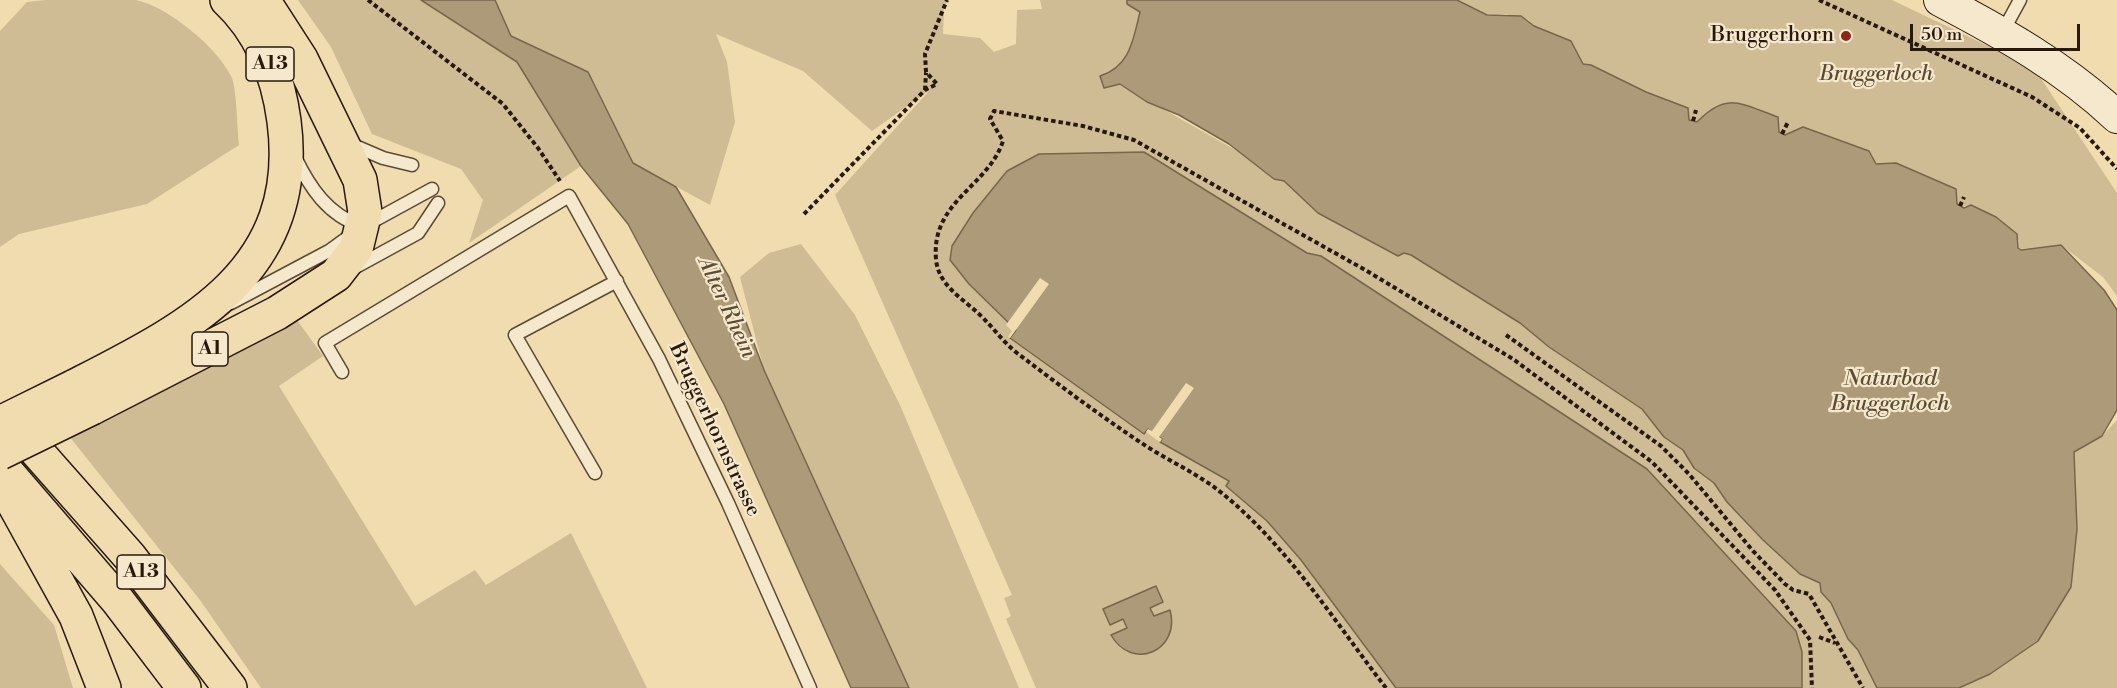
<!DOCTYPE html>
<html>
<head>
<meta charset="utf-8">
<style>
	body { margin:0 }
	#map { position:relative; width:2117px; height:688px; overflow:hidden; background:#f1dcb0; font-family:"Libre Bodoni",serif }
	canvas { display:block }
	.scale { position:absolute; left:1910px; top:24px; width:170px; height:27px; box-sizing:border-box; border:3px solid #29190a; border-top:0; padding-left:8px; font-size:18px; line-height:21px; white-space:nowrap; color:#29190a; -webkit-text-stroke:4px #f6e8cc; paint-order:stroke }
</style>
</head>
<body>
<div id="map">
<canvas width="2117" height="688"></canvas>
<div class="scale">50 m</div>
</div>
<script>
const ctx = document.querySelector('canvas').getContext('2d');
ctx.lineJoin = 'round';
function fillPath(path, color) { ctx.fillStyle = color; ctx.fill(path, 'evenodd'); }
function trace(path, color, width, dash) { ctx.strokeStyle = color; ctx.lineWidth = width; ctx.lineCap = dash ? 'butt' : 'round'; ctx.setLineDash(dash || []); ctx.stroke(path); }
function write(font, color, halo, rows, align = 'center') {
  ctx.font = font + ' "Libre Bodoni",serif'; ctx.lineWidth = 4.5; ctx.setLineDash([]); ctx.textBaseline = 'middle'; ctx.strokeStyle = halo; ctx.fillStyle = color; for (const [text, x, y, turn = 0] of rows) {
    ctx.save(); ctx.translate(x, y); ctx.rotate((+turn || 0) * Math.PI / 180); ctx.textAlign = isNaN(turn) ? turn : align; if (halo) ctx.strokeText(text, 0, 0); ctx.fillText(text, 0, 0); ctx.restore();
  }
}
const green = new Path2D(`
	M 46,0 L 136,0 C 168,7 216,46 231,76 C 237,87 237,130 239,145 L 147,204 L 19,234 L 0,247 L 0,31 L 27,2 Z
	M 298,0 L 421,0 L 517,62 L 581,166 L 469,243 L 483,200 L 461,169 L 372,134 L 331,47 Z
	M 495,0 L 948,0 L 944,9 L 943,34 L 980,38 L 994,52 L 1016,44 L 1017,10 L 1042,9 L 1040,0 L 1127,0 L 1127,4 L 1140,12 L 1127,56 L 1115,72 L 1119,84 L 1246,156 L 1274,179 L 1284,181 L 1318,213 L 1348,229 L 1411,255 L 1520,323 L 1642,409 L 1664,437 L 1683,450 L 1694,468 L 1714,483 L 1727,502 L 1763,540 L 1800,574 L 1820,583 L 1821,592 L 1831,603 L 1848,639 L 1858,650 L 1877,688 L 1036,688 L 1006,619 L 1011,616 L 1004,598 L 1012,595 L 835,195 L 930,90 L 872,131 L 803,71 L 716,34 L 727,62 L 735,122 L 710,205 L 633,163 L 588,72 L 511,36 Z
	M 1458,0 L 1892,0 L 2034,68 L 2117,193 L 2117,296 L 2103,277 L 2061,245 L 2018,249 L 2019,240 C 2005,226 1990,210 1971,206 C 1964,205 1963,208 1957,204 L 1956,189 L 1896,163 L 1876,165 L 1803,127 L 1785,135 L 1779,132 L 1777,117 C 1741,104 1727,91 1697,122 L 1689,120 L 1688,108 L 1646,92 L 1591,65 L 1583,64 L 1571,41 L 1534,26 L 1528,20 L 1506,14 L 1487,15 Z
	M 801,244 L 855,315 L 900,405 L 1019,688 L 909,688 L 764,370 L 740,277 L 769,253 Z
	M 297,320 L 323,356 L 279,386 L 415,606 L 475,570 L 486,585 L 571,533 L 647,688 L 261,688 L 200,600 L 69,436 L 117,415 Z
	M 2117,420 L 2117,688 L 1959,688 L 1990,674 L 2076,490 L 2074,452 L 2102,436 Z
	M 0,564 L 54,625 L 73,688 L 0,688 Z`);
const water = new Path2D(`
	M 421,0 L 495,0 L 511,36 L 588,72 L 633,163 L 676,187 L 729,277 L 764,370 L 909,688 L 851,688 L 724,404 L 628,224 L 581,166 L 517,62 Z
	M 1127,0 L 1457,0 L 1487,15 L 1521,16 L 1534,26 L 1571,41 L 1583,64 L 1591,65 L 1646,92 L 1688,108 L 1689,120 L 1697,122 C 1727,91 1741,104 1778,117 L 1779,132 L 1785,135 L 1803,127 L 1869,151 L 1876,164 L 1896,163 L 1956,189 L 1957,204 L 1964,208 L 1971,205 L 1996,217 L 2017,234 L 2018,248 L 2021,250 L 2061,245 L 2104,290 L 2117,310 L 2117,410 L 2102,436 L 2074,452 L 2077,529 L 2071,587 L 2038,641 L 1990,674 L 1959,688 L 1877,688 L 1858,650 L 1848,639 L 1831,603 L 1821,592 L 1820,583 L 1800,574 L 1763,540 L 1727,502 L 1714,483 L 1694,468 L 1683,450 L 1664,437 L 1642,409 L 1549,347 L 1520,323 L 1411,255 L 1404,253 L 1398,256 L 1318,213 L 1284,181 L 1274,179 L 1229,144 L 1179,115 L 1147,102 L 1120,84 L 1104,88 L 1100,76 C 1130,67 1133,40 1140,12 L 1127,4 Z
	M 1144,152 L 1307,253 L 1321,256 L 1647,469 L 1796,631 L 1802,652 L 1802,688 L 1396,688 L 1301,560 L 1267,521 L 1226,486 L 1229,481 L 1160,442 L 1162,439 L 1148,429 L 1144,434 L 1010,338 L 1016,330 L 969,284 L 950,260 L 952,246 L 973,213 L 1007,171 L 1039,154 Z
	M 1156,586 L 1163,602 L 1150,608 L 1154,616 L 1170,610 C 1181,651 1132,672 1111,635 L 1127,628 L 1123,619 L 1110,625 L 1103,609 Z`);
const pier = new Path2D(`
	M 1040,278 L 1049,284 L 1010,338 L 1008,337 L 1012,331 L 1006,325 Z
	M 1186,383 L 1194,388 L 1159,437 L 1162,439 L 1160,442 L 1146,432 L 1148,429 L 1152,431 Z`);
const path = new Path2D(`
	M 368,0 L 503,104 L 538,148 L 560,181
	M 1819,0 L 2032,97 L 2080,128 L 2117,169
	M 925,90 L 926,73
	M 1693,121 L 1696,110
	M 1782,134 L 1788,122
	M 1960,206 L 1964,197
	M 804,214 L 925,90 L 937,84 L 926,72 L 925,54 L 947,0
	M 1506,335 L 1661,446 L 1689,474 L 1753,551 L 1785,584 L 1793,590 L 1809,594 L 1863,688
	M 1819,637 L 1835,643
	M 1386,688 C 1335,622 1288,547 1223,494 C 1200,475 1171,462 1146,446 C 1102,417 1059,385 1017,353 C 1002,341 993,327 979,314 C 962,298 938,285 936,259 C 931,201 988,187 1003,141 L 990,119 L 994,111 L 1083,126 L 1134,140 L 1367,271 L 1513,359 L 1652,462 L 1775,590 L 1810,640 L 1812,688`);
const lane = new Path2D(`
	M 2002,33 L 2020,0
	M 348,143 L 383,158 L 412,165
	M 295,157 C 310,188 328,215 361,226
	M 368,224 L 432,189
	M 354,268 L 418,233 L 438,203
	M 231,303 L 329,251 L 351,235
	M 342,372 L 325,343 L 569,196 L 659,359 L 728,503 L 810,688
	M 595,473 L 515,335 L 617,281`);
const secondary = new Path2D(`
	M 1940,0 C 2003,33 2065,68 2117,117`);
const highway = new Path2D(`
	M 73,387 C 186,329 304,273 284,121 C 278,76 261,32 227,0
	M 92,408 L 277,313 L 336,275 L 356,249 L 365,212 L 360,180 L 301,59 L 263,0
	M 9,420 L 130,557 L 230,688
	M 0,464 L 118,601 L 184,688
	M 8,493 L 76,616 L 104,688`);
const highwayBridge = new Path2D(`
	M 0,423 L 73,387
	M 0,453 L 92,408`);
const markers = [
	[1846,36,6,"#8f2418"]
];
const shields = [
	[270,64,48],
	[210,349,36],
	[141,572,48]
];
const shieldNames = [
	["A13",270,64],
	["A1",210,349],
	["A13",141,572]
];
const poiNames = [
	["Bruggerhorn",1834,36]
];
const parkNames = [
	["Bruggerloch",1876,75]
];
const streetNames = [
	["Bruggerhornstrasse",714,430,65]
];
const waterNames = [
	["Alter Rhein",726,308,65],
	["Naturbad",1890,380],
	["Bruggerloch",1890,405]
];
fillPath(green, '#cfbb94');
fillPath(water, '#ad9a78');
trace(water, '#78664c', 1.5);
fillPath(pier, '#f1dcb0');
trace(lane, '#5b4a34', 15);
trace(secondary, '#29190a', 34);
trace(highway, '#29190a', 36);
trace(path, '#29190a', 4, [4.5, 3]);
trace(lane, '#f6e8cc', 12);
trace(secondary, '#f6e8cc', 32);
trace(highway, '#f1dcb0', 33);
trace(highwayBridge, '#29190a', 36, []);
trace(highwayBridge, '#f1dcb0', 33);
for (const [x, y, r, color] of markers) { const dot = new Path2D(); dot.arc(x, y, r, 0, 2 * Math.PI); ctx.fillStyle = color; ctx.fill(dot); trace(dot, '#f6e8cc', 2); }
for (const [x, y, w] of shields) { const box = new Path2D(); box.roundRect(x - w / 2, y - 17, w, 34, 4.5); ctx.fillStyle = '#f6e8cc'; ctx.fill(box); trace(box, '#29190a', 1.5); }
write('bold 20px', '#29190a', null, shieldNames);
write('21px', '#29190a', '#f6e8cc', poiNames, 'right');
write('italic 21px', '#5b4a33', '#f6e8cc', parkNames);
write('21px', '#29190a', '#f6e8cc', streetNames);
write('italic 22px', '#5e4d36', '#f6e8cc', waterNames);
</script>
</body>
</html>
